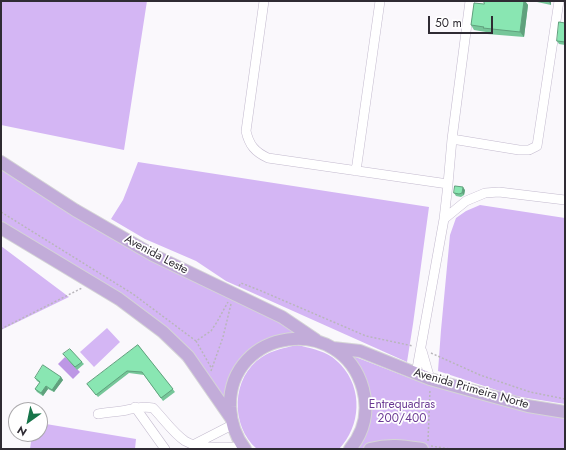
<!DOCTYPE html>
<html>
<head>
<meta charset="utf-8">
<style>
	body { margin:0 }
	#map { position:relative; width:566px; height:450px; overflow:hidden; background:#faf8fc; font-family:Jost,sans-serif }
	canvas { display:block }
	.frame { position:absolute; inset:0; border:2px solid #2f2b33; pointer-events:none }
	.north { position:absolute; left:8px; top:402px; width:40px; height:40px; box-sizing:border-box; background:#fff; border:1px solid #acaaad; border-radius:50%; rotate:213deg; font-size:11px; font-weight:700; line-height:16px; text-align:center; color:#2f2b33 }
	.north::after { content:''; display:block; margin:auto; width:14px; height:18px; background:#17754a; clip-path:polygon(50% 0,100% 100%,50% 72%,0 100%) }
	.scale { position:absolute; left:428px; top:16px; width:65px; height:18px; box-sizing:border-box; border:2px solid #2f2b33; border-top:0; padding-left:5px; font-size:12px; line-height:14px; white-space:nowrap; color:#2f2b33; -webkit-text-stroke:3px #fff; paint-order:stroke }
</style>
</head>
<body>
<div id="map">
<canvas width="566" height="450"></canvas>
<div class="frame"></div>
<div class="north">N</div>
<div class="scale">50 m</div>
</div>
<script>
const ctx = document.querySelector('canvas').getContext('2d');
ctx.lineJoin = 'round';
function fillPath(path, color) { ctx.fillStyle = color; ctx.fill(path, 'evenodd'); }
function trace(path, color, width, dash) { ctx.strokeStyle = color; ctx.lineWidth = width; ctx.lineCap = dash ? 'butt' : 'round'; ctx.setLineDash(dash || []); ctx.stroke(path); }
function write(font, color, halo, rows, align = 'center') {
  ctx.font = font + ' Jost,sans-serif'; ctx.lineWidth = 3.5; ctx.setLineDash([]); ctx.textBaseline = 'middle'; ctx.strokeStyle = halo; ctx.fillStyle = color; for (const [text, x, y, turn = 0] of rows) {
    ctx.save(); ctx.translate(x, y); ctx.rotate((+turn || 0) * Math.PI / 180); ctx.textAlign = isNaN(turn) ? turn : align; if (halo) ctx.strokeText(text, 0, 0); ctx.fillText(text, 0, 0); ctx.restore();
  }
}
const green = new Path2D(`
	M 1,1 L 147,1 L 124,150 L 1,125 Z
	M 1,162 L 75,212 L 307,335 L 285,338 L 236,376 L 230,414 L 162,337 L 1,223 Z
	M 138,162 L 429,207 L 413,324 L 407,362 L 226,281 L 196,261 L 145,239 L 111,219 L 123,200 Z
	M 480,205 L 565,218 L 565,404 L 515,396 L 438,371 L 441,330 L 450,235 L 456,218 L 466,211 Z
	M 1,246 L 69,297 L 1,330 Z
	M 107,328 L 120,342 L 94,367 L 80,352 Z
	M 297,345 C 310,348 321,350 332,357 C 335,359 338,362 341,365 C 363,389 361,426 339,449 L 257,449 C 230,426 231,377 262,357 C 273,350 284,348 297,345 Z
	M 340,351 L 415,380 L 565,417 L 565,449 L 352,449 L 368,403 L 362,373 Z
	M 40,423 L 136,439 L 135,449 L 30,449 L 32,434 L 40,434 Z`);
const water = new Path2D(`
	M 65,357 L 80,372 L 73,379 L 58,364 Z`);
const path = new Path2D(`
	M 1,212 L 133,294 L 196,341 L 211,331 L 217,322 L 228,302
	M 239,286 L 241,283 L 259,290 L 366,336 L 413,346
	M 1,329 L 82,288
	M 196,341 L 212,369
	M 431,353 L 480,375 L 530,392 L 565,399
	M 211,371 L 223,337 L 231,304
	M 428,441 L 430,389
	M 431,446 L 450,449`);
const minor = new Path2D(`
	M 264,1 L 246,131 C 249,145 255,152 268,158 L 448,184
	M 452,139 L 519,150 L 529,150 L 537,146 L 559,1
	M 356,171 L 380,1
	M 444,219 L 448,184 L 452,139 L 470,1
	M 422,351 L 430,379
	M 416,374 L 444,219 L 466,201 L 485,193 L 499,192 L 565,200
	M 135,407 L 165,449
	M 98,414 C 108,412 118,412 127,410 C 136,408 143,406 153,408 C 163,418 173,433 185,441 C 200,450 227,447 244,447
	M 195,444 L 232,425`);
const major = new Path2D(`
	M 1,162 L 75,210 L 153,255 L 282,317 L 316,340
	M 1,228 L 119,299 L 163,332 L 188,356 L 231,418
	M 333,348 L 360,351 L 430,379 L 473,391 L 528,406 L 565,412
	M 245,449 C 235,436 231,423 230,407 C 228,328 342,312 363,389 C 369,411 364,432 350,449
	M 370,449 C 390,444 402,446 422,449`);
const wall = new Path2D(`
	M 484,1 L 525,1 L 528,5 L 524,37 L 487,34 L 486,32 L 474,30 L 471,25 L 484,4 Z
	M 537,1 L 551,1 L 551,5 L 537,2 Z
	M 565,23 L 565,45 L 559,44 L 557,41 Z
	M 465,190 L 464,195 L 461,197 L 456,196 L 454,193 Z
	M 138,345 L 175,392 L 163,401 L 144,375 L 129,373 L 98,397 L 87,384 Z
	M 63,354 L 82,362 L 84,364 L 77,370 Z
	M 61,377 L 63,380 L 54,392 L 48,389 L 43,396 L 37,392 L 35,389 L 40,383 L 37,381 L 35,378 Z`);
const shadedWall = new Path2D(`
	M 524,1 L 525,1 L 528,5 L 524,37 L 520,32 Z
	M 549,1 L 551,1 L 551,5 L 549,2 Z
	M 463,187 L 465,190 L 464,195 L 462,193 Z
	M 61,377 L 63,380 L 54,392 L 52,390 Z
	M 46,386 L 48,389 L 43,396 L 41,393 Z`);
const building = new Path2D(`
	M 484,1 L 524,1 L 520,32 L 483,28 L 484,27 L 471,25 L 474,3 L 484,4 Z
	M 559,22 L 565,23 L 565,42 L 557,41 Z
	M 455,186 L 463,187 L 462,193 L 459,194 L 454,193 Z
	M 138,345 L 173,389 L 161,398 L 142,372 L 127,371 L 96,395 L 87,384 Z
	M 70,349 L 82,362 L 75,367 L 63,354 Z
	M 43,365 L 61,377 L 52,390 L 46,386 L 41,393 L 35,389 L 40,382 L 35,378 Z`);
const streetNames = [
	["Avenida Leste",156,255,28],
	["Avenida Primeira Norte",471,389,16]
];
const parkNames = [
	["Entrequadras",402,405],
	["200/400",402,419]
];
fillPath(green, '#d4b6f4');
fillPath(water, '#bd97e5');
trace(minor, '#c3bace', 10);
trace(major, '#d5d5d6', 14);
trace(path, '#b9b6bb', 1.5, [2, 2]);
trace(minor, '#fff', 9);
trace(major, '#c2acd9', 12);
fillPath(wall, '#76c699');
fillPath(shadedWall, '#60a17d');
fillPath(building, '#89e6b2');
trace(building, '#60a17d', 1);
write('12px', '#2f2b33', '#fff', streetNames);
write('12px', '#6b3a94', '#fff', parkNames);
</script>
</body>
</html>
